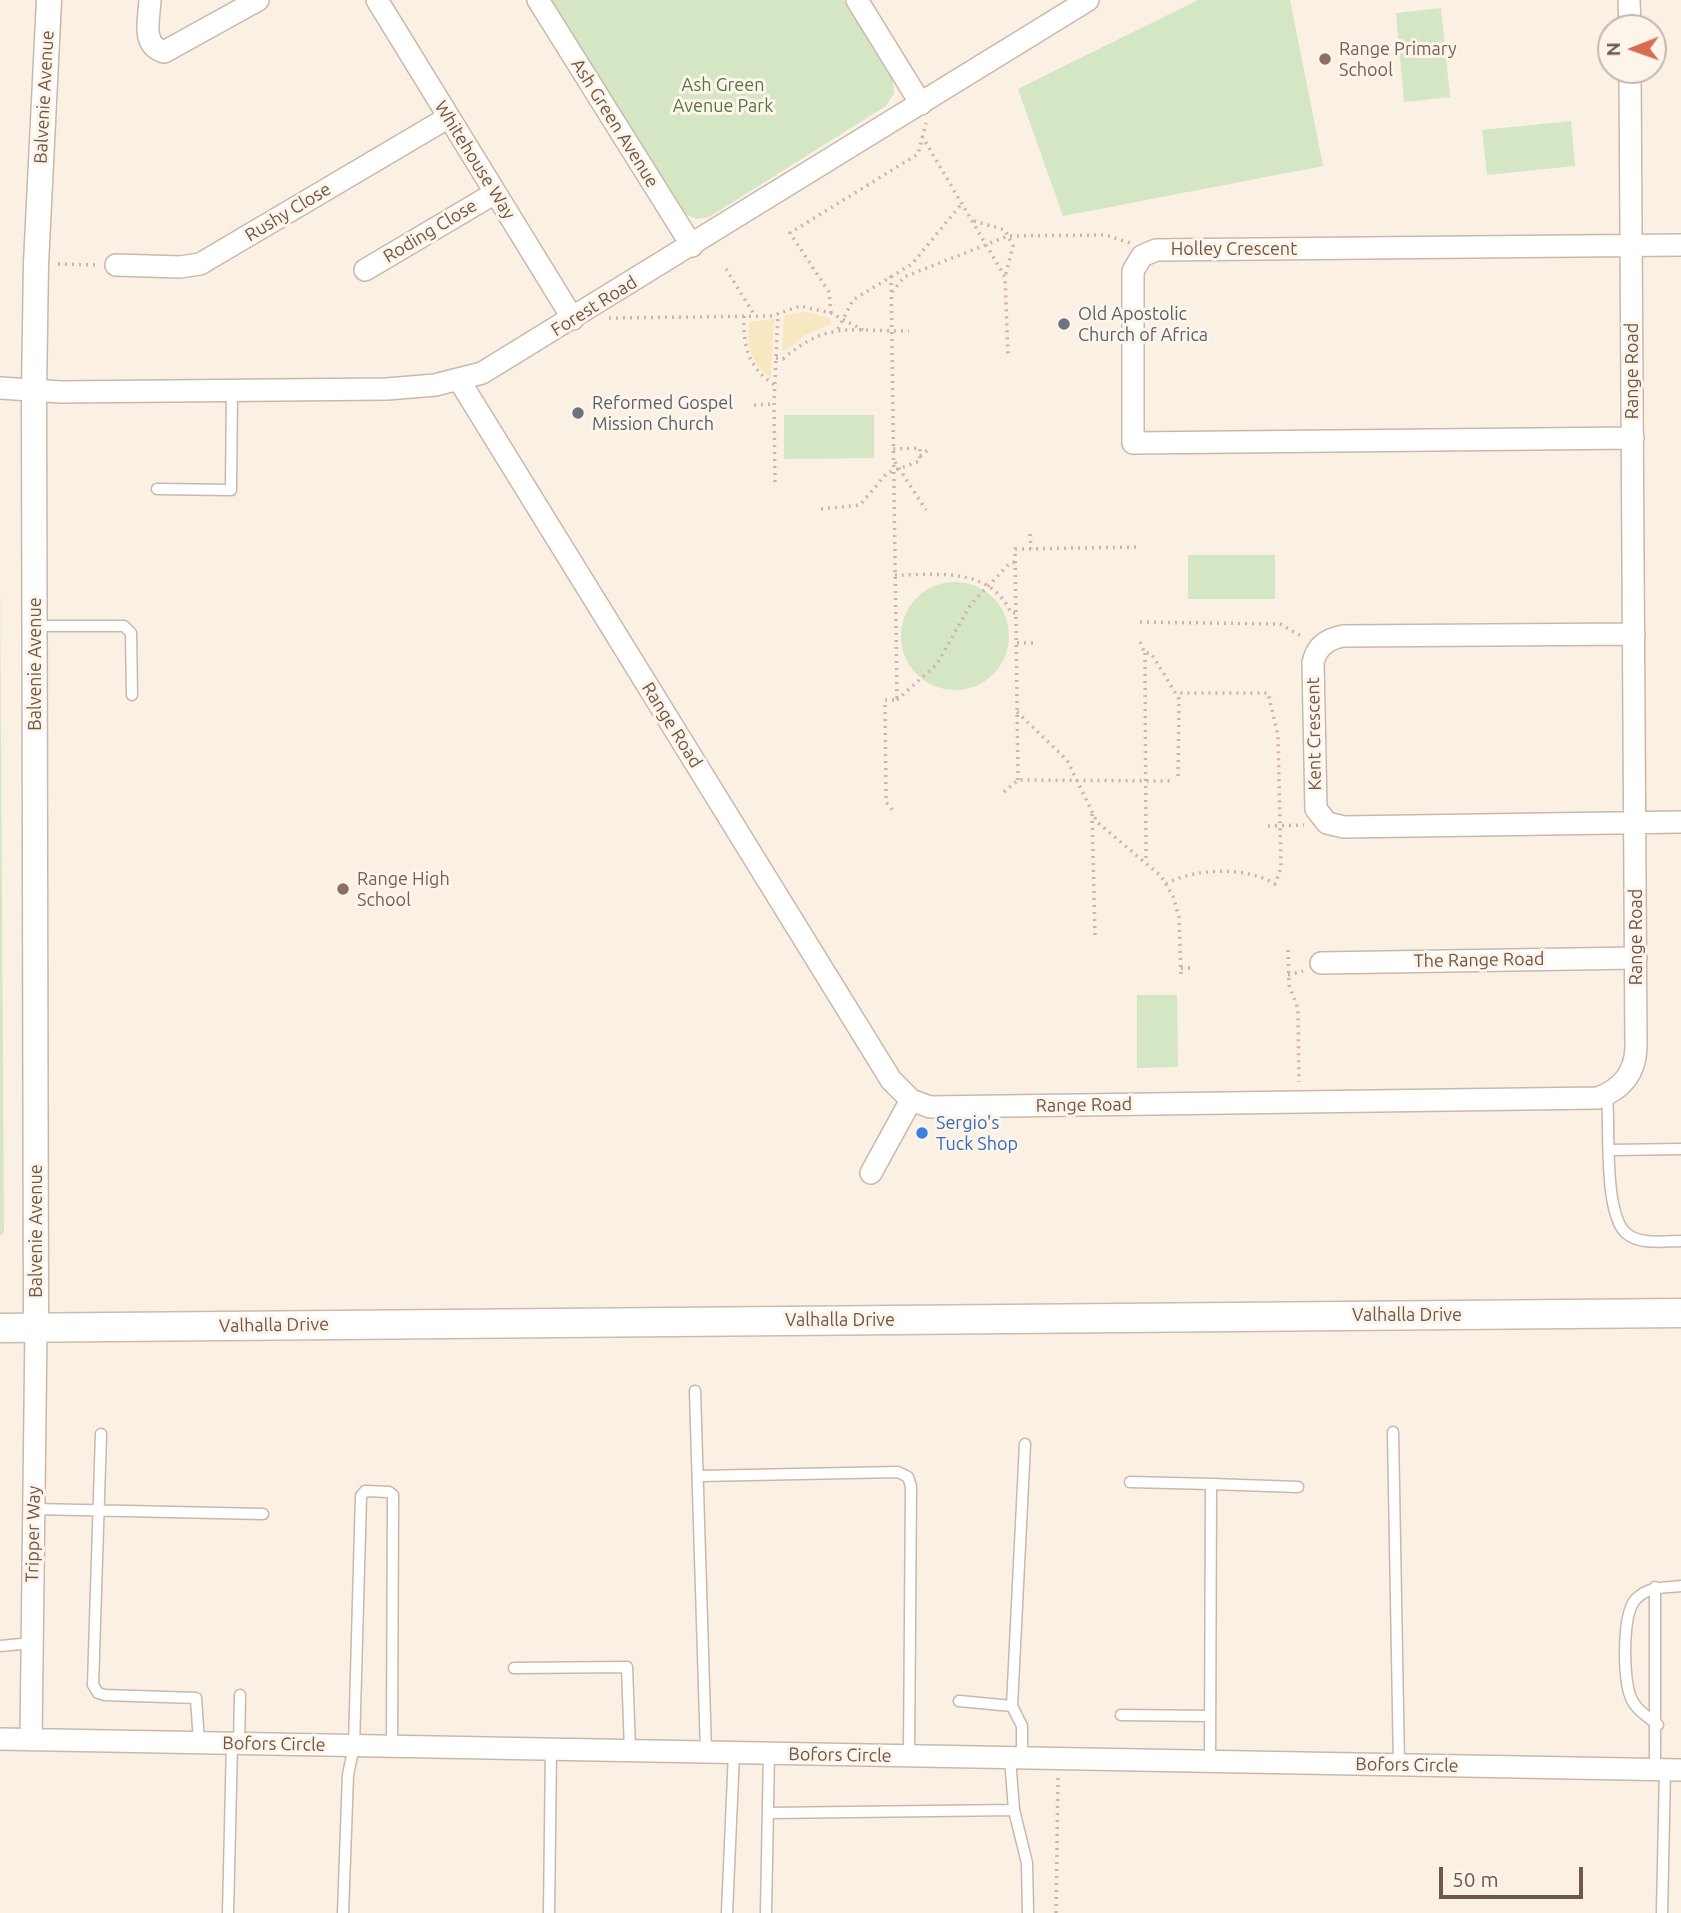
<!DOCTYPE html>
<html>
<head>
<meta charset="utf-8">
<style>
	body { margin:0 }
	#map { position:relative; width:1681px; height:1913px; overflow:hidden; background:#faf0e4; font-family:Ubuntu,sans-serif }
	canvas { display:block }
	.north { position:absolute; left:1597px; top:14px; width:70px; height:70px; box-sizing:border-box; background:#fdf5ea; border:2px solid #c5b6ab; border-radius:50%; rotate:269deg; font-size:19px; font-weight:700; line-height:28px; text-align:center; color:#70574c }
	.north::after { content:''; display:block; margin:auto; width:24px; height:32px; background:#db6a52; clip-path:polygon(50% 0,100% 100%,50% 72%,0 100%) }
	.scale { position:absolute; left:1439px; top:1867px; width:144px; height:32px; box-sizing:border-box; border:4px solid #70574c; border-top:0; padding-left:9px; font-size:21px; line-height:24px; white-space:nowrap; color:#70574c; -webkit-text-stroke:5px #fdf5ea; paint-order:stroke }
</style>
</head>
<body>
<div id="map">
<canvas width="1681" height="1913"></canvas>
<div class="north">N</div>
<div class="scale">50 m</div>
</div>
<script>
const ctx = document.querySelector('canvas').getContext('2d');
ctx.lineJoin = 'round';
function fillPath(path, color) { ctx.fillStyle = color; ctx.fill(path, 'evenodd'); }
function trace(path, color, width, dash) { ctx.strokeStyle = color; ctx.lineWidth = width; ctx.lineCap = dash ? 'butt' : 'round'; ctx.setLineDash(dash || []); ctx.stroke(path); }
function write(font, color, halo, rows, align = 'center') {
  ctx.font = font + ' Ubuntu,sans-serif'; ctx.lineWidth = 6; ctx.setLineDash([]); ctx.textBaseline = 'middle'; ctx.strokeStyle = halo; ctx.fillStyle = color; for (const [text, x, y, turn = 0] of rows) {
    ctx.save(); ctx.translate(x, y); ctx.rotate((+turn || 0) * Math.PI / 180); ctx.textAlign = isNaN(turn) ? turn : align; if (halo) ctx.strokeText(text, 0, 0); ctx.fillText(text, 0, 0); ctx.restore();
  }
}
const green = new Path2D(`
	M 550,0 L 844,0 L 893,79 L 894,93 L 886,106 L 709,217 L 696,219 L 685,214 Z
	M 1198,0 L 1290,0 L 1323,166 L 1063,216 L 1018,89 Z
	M 1441,8 L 1450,97 L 1404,102 L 1396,13 Z
	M 1571,121 L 1575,166 L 1487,175 L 1482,130 Z
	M 784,415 L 874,415 L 874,458 L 784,459 Z
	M 1188,555 L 1275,555 L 1275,599 L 1188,599 Z
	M 0,578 L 4,1232 L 0,1236 Z
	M901 636a54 54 0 1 1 108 0a54 54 0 1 1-108 0Z
	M 1137,995 L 1177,995 L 1178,1067 L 1137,1068 Z`);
const sand = new Path2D(`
	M 808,312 L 831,319 L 831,324 L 805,335 L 786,351 L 782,350 L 784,315 Z
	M 774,319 L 771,378 C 752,366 746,344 749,322 Z`);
const path = new Path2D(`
	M 922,136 L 1005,277 L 1008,355
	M 974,221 L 1005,230 L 1013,246 L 1005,277
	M 58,264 L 99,265
	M 726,269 L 755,316
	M 891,276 L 897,700 L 885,700 L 886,802 L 894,812
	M 892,292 L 904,277 L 1008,236 L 1106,235 L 1130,243
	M 831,313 L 829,292 L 790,233 L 918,154 L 926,123
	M 744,316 C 743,346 748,368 775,385
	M 609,318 L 772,316 L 800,306 L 831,313 L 863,330
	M 838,329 L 853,300 L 912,264 L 963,202
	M 776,358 L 783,359 C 829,319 853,332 909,331
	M 754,405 L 773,404
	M 920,456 L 928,450
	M 895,462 L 926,510
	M 775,482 L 774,404 L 778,313
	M 821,509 L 860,505 L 887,473 L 920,461 L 920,448 L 893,449
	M 1030,534 L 1031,549
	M 895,575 C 937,575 990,566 1011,613 L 1016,613
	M 1140,622 L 1280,624 L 1303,637
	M 1140,642 L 1145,653 L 1151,653 L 1179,699 L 1178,781
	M 1017,643 L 1037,643
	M 1145,653 L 1146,860
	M 897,700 L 937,664 L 971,604 L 1010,563 L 1015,562
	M 1017,712 L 1067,760 L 1097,822 L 1161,876 L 1173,896 L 1179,917 L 1181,976
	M 1018,780 L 1015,549 L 1140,547
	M 1004,792 L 1018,780 L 1171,781
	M 1092,814 L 1095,938
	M 1268,826 L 1304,825
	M 1166,884 C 1194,868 1247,866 1275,884 L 1281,868 L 1278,735 L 1268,693 L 1176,693
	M 1288,950 L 1289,985 L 1298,1009 L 1299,1082
	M 1181,968 L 1192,968
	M 1288,975 L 1303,971
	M 1056,1913 L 1058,1778`);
const service = new Path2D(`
	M 157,489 L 231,490 L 232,389
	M 35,626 L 124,626 L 131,633 L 132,695
	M 1607,1095 C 1610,1126 1603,1215 1627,1234 C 1641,1245 1665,1241 1681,1241
	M 1610,1150 L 1681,1149
	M 695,1391 L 706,1752
	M 1393,1432 L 1399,1765
	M 101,1434 L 93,1685 L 98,1693 L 105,1695 L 196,1698 L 199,1742
	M 699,1476 L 898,1472 L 908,1477 L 911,1486 L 909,1756
	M 1130,1482 L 1211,1484
	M 34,1509 L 263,1514
	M 0,1646 L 32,1643
	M 514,1668 L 627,1667 L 630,1751
	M 959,1701 L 1012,1706
	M 1121,1715 L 1210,1716
	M 1658,1725 C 1648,1717 1636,1710 1631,1698 C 1623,1679 1622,1616 1635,1600 C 1648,1586 1664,1588 1681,1586
	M 239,1744 L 240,1695
	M 1010,1758 L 1014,1810 L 1027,1863 L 1028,1913
	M 1022,1758 L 1022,1726 L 1012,1706 L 1025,1444
	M 1210,1762 L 1211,1484 L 1298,1487
	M 1655,1769 L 1655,1587
	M 769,1813 L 1014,1810
	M 228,1913 L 232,1743
	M 343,1913 L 348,1775 L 354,1746 L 361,1496 L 365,1491 L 389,1492 L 393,1495 L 392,1746
	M 549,1913 L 551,1749
	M 727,1913 L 734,1753
	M 766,1913 L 769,1753
	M 1662,1913 L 1665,1770`);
const minor = new Path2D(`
	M 150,0 C 149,20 141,45 164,52 L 258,0
	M 377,0 L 573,319
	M 538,0 L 692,246
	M 857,0 L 921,104
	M 1629,0 L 1630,28
	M 116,265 L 180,267 L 200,264 L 449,117
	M 365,270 L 495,193
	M 459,380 L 891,1080 L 911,1100 L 930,1107 L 1598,1098 C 1622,1089 1635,1073 1636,1048 L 1630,70
	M 0,388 L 61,392 L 387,389 L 435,385 L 482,373 L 1088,0
	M 1633,438 L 1133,443 L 1133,271 L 1142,256 L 1156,250 L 1681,245
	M 1634,634 L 1343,636 C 1327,639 1316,647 1313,663 L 1316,809 L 1327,823 L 1344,827 L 1681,822
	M 1321,963 L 1636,958
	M 871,1173 L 911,1100
	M 0,1739 L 1681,1770
	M 31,1740 L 36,1328`);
const tertiary = new Path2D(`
	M 36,1328 L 34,390 L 36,264 L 49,0`);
const secondary = new Path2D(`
	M 0,1328 L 1681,1313`);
const markers = [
	[1325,59,7,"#8d6e63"],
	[1064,324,7,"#6b7280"],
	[578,413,7,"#6b7280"],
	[343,889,7,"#8d6e63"],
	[922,1133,7,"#3f7fe0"]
];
const educationNames = [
	["Range Primary",1339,49],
	["School",1339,70],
	["Range High",357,879],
	["School",357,900]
];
const parkNames = [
	["Ash Green",723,85],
	["Avenue Park",723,106]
];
const streetNames = [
	["Balvenie Avenue",44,97,-87],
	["Ash Green Avenue",615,123,58],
	["Whitehouse Way",475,160,58],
	["Rushy Close",288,212,-31],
	["Roding Close",430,231,-31],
	["Holley Crescent",1234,249],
	["Forest Road",594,306,-32],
	["Range Road",1632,371,-90],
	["Balvenie Avenue",35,664,-90],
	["Range Road",672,725,58],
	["Kent Crescent",1314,734,-91],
	["Range Road",1636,937,-90],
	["The Range Road",1479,960,-1],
	["Range Road",1084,1105,-1],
	["Balvenie Avenue",36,1231,-90],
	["Valhalla Drive",1407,1315],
	["Valhalla Drive",840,1320],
	["Valhalla Drive",274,1325,-1],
	["Tripper Way",33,1534,-89],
	["Bofors Circle",274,1744,1],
	["Bofors Circle",840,1755,1],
	["Bofors Circle",1407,1765,1]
];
const worshipNames = [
	["Old Apostolic",1078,314],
	["Church of Africa",1078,335],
	["Reformed Gospel",592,403],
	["Mission Church",592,424]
];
const shopNames = [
	["Sergio's",936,1123],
	["Tuck Shop",936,1144]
];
fillPath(green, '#d4e6c4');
fillPath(sand, '#f7e8c1');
trace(service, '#cab8ab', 13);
trace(minor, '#cab8ab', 24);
trace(tertiary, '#cab8ab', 27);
trace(secondary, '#cfbaac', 31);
trace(path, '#d2b2a1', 3.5, [2, 5]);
trace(service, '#fff', 10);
trace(minor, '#fff', 21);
trace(tertiary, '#fff', 24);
trace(secondary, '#fff', 28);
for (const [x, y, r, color] of markers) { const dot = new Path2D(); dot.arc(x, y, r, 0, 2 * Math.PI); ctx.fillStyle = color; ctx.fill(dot); trace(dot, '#fdf5ea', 2.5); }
write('18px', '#785e54', '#fdf5ea', educationNames, 'left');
write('18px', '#557645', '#fdf5ea', parkNames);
write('18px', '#70574c', '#fdf5ea', streetNames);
write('18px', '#5b616d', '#fdf5ea', worshipNames, 'left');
write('18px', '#366cbe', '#fdf5ea', shopNames, 'left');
</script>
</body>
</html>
